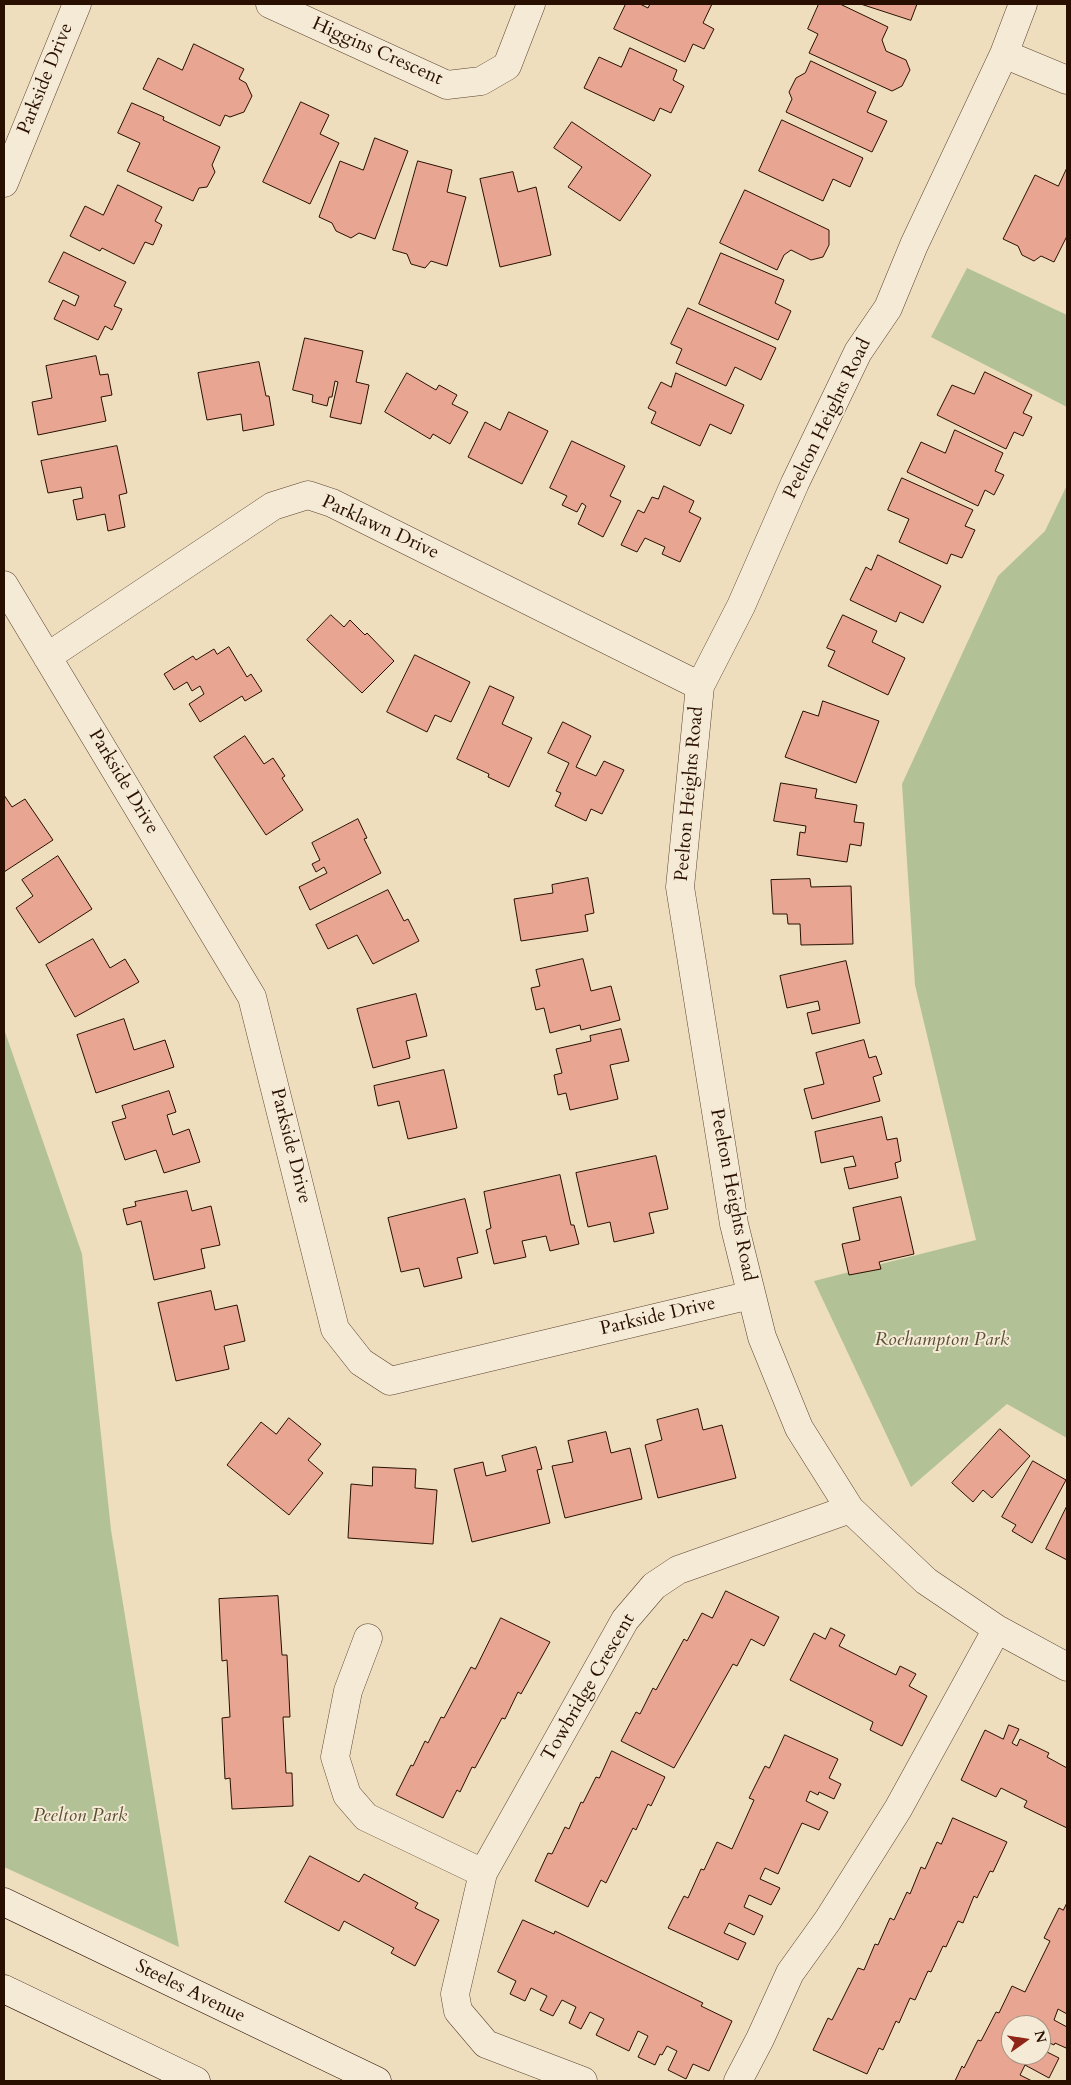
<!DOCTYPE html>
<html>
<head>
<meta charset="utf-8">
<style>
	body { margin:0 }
	#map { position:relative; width:1071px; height:2085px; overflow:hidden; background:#eedebe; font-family:Cardo,serif }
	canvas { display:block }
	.frame { position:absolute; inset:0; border:5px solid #290f00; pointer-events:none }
	.north { position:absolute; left:1001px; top:2015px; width:50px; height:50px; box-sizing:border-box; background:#f4ead5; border:1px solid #a39280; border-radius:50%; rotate:77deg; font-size:14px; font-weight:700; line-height:20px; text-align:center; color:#290f00 }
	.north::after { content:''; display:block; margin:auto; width:18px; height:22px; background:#8f2418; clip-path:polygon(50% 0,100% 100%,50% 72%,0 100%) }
</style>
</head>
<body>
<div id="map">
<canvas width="1071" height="2085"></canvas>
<div class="frame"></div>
<div class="north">N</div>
</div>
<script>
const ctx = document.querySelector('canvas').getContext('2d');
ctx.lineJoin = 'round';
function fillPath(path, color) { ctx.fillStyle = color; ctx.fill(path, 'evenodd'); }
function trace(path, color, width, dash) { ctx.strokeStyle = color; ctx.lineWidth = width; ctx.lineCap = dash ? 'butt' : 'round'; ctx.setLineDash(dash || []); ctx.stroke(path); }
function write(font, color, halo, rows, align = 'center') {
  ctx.font = font + ' Cardo,serif'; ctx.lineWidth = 4; ctx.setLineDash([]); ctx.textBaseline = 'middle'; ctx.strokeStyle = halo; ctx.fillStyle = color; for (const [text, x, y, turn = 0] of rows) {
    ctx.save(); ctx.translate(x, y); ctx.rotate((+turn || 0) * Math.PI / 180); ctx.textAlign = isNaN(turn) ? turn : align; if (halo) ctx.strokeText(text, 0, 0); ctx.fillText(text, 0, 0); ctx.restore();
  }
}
const green = new Path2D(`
	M 967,268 L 1067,315 L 1067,407 L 931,337 Z
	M 1067,485 L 1067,1438 L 1007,1404 L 911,1487 L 814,1281 L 976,1240 L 915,985 L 902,784 L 998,576 L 1045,531 Z
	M 4,1029 L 82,1254 L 111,1530 L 179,1947 L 4,1867 Z`);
const building = new Path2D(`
	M 626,4 L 640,4 L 648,8 L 650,4 L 712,4 L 703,23 L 714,29 L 704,49 L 693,44 L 685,62 L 614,29 Z
	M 819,4 L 840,4 L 888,27 L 882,40 L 886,51 L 906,60 L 910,70 L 902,86 L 892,91 L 809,53 L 818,34 L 808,29 Z
	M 861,4 L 917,4 L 911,20 Z
	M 194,44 L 244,69 L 239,79 L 246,83 L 252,96 L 244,112 L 230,117 L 225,115 L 220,126 L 143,89 L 158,58 L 182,70 Z
	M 630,48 L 677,70 L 673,80 L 684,86 L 671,113 L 660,108 L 654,121 L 584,88 L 599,57 L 621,67 Z
	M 811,61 L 876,92 L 867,112 L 887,121 L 872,152 L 786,112 L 792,99 L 789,92 L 796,78 L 805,73 Z
	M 301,102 L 329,115 L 320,134 L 339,143 L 310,204 L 263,182 Z
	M 132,103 L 164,117 L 163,120 L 220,147 L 212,165 L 215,172 L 207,187 L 199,188 L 193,201 L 127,171 L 140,143 L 118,133 Z
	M 782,120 L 863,158 L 850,187 L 833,179 L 823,201 L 759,171 Z
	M 572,122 L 651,175 L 620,221 L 568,187 L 582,167 L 554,148 Z
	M 375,138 L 408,151 L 375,239 L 359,233 L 351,238 L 336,231 L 332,223 L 319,217 L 340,161 L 363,170 Z
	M 418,161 L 452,170 L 447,192 L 466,197 L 447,266 L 431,261 L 425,268 L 411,264 L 407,254 L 393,250 Z
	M 1067,168 L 1067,236 L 1054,262 L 1041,256 L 1034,261 L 1022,255 L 1018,246 L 1003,239 L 1035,175 L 1058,186 Z
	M 513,172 L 518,192 L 536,187 L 551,255 L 500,267 L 480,179 Z
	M 118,185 L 162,207 L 155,221 L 162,225 L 153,245 L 145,242 L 134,264 L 102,248 L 100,251 L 70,236 L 85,206 L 103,215 Z
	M 745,190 L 829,230 L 829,245 L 823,257 L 811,260 L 791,250 L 784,255 L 777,270 L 720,243 Z
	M 64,252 L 126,282 L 114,306 L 122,309 L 112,330 L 105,326 L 98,340 L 54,319 L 63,300 L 75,306 L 79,296 L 49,282 Z
	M 721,253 L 784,280 L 775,303 L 791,311 L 778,340 L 699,304 Z
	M 688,308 L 776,348 L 761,380 L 735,367 L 726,386 L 676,363 L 682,349 L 671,344 Z
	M 305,338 L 363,351 L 356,382 L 369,385 L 361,424 L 330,417 L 338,382 L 335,381 L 332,397 L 329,397 L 327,406 L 312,402 L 313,395 L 293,390 Z
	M 96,356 L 100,375 L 108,374 L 112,395 L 101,397 L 106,421 L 38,435 L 32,402 L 52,398 L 46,366 Z
	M 259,362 L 266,396 L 269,396 L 274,425 L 243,431 L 241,414 L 207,420 L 198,373 Z
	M 985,372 L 1032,395 L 1023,413 L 1032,417 L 1023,436 L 1014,432 L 1006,449 L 937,415 L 952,385 L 974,394 Z
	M 407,373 L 436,390 L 439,385 L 457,395 L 452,404 L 468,412 L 450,444 L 433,434 L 430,439 L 385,412 Z
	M 676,373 L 744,405 L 731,434 L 710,424 L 700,446 L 651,423 L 656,412 L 648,408 L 661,382 L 671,387 Z
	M 509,412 L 548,431 L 522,484 L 468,457 L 485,422 L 500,430 Z
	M 955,430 L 1003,453 L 995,471 L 1004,475 L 994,495 L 985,490 L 978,506 L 907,472 L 921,442 L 945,453 Z
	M 572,441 L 625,466 L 610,496 L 621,501 L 603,537 L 578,524 L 586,506 L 582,503 L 577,512 L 562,505 L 567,496 L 550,488 Z
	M 117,446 L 127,493 L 119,495 L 125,527 L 108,531 L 105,514 L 77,520 L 73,500 L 83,498 L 81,487 L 48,493 L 41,461 Z
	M 902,478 L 973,510 L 965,526 L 975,530 L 962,558 L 951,554 L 947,564 L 899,542 L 909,519 L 888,510 Z
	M 664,486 L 694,501 L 689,512 L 701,518 L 680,562 L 662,554 L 665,547 L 645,538 L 637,552 L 621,545 L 638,510 L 644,513 L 652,497 L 658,499 Z
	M 878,555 L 941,586 L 923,623 L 900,612 L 896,622 L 850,600 L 866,567 L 871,570 Z
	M 331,615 L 344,627 L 350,620 L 365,635 L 367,633 L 394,661 L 362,693 L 307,640 Z
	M 843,615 L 877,631 L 872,642 L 905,658 L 888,695 L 828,666 L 835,651 L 827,648 Z
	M 229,647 L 247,677 L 251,674 L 262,691 L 245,701 L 242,696 L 200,722 L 189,704 L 204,694 L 200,686 L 192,691 L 187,682 L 174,690 L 164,674 L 193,656 L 196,660 L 214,649 L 217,654 Z
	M 415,655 L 470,682 L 451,722 L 435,715 L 427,732 L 387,712 Z
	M 490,686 L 514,697 L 502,724 L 532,738 L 509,787 L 488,777 L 489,774 L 457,759 Z
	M 823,701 L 879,721 L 856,783 L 785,757 L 803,711 L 818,716 Z
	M 563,722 L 591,736 L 576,767 L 596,776 L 604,761 L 624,770 L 602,814 L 591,809 L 586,821 L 555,806 L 561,793 L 556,791 L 569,763 L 548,753 Z
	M 245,736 L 264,764 L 273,758 L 285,776 L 282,778 L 303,810 L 266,835 L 214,757 Z
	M 781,783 L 817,789 L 815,798 L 857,805 L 854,822 L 864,823 L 861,846 L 850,844 L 847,862 L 797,855 L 800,832 L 805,833 L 806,826 L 774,821 Z
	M 4,795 L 12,807 L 25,799 L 53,840 L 4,872 Z
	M 358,819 L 367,838 L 364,839 L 381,873 L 310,910 L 299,887 L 327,873 L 324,867 L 316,872 L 312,864 L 320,860 L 312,843 Z
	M 58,856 L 92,909 L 39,943 L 16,908 L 33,896 L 22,880 Z
	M 588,878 L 594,913 L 585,915 L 588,931 L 521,941 L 514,899 L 553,893 L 552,885 Z
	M 810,879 L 811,887 L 851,886 L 853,944 L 801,945 L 800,924 L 788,924 L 787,914 L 773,914 L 771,880 Z
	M 388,890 L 404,921 L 408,919 L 419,941 L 373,964 L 357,935 L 328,949 L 316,925 Z
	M 93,939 L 110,968 L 125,959 L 139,982 L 75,1017 L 46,965 Z
	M 583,959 L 591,991 L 611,986 L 620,1020 L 581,1030 L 580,1025 L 550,1033 L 544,1008 L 536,1010 L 531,988 L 540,986 L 536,970 Z
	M 846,961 L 860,1023 L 812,1034 L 807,1013 L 820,1010 L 818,1001 L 787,1008 L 780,976 Z
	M 416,994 L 427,1036 L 406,1041 L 410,1058 L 373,1068 L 357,1009 Z
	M 124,1019 L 134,1050 L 165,1040 L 174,1067 L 96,1093 L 77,1035 Z
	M 621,1029 L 629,1061 L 610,1065 L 618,1099 L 570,1110 L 566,1093 L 558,1095 L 554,1075 L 562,1073 L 556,1049 L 591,1041 L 590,1036 Z
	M 864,1040 L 869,1058 L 876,1056 L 882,1074 L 873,1077 L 880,1101 L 812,1119 L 804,1089 L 824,1084 L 816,1053 Z
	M 444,1070 L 457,1128 L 408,1139 L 399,1101 L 378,1106 L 374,1086 Z
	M 169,1091 L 176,1112 L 167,1115 L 173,1135 L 189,1129 L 200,1162 L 164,1173 L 156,1150 L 125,1160 L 112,1122 L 126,1118 L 122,1106 Z
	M 882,1117 L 887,1140 L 897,1138 L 901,1161 L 895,1163 L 898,1178 L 849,1189 L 844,1168 L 856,1166 L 853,1156 L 821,1163 L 815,1132 Z
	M 656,1156 L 668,1209 L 649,1213 L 654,1233 L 614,1242 L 610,1222 L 588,1227 L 576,1173 Z
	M 560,1175 L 571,1225 L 574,1225 L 579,1244 L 550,1251 L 546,1236 L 522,1241 L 526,1257 L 494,1264 L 486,1230 L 491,1228 L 484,1192 Z
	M 187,1191 L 192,1211 L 211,1206 L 220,1245 L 201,1249 L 205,1268 L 154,1280 L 141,1221 L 127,1225 L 123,1209 L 136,1206 L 135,1202 Z
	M 901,1197 L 914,1254 L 879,1262 L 881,1269 L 849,1275 L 842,1244 L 860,1240 L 853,1208 Z
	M 465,1199 L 478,1253 L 457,1258 L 462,1278 L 424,1287 L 419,1268 L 401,1272 L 388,1218 Z
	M 211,1291 L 215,1310 L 237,1305 L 245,1341 L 224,1346 L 229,1369 L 176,1381 L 158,1303 Z
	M 698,1409 L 703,1430 L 722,1425 L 736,1478 L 658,1498 L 645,1445 L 662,1440 L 657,1420 Z
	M 289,1418 L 321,1444 L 308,1460 L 323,1473 L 289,1515 L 227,1465 L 261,1422 L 276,1434 Z
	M 1000,1429 L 1030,1456 L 992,1498 L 983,1490 L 973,1502 L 952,1483 Z
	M 606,1432 L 611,1453 L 630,1448 L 642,1499 L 565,1518 L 552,1466 L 573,1462 L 568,1441 Z
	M 536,1447 L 542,1469 L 537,1470 L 550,1523 L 472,1542 L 454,1469 L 483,1462 L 486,1476 L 506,1471 L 502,1456 Z
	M 1033,1461 L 1066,1480 L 1032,1543 L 1012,1531 L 1016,1525 L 1002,1517 Z
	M 373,1467 L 416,1469 L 415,1488 L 437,1490 L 433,1544 L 348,1538 L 351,1484 L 372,1486 Z
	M 1067,1506 L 1067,1560 L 1046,1549 Z
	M 726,1591 L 779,1617 L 764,1646 L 751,1639 L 737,1666 L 733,1664 L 674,1768 L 621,1741 L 636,1712 L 640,1714 L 653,1688 L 656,1690 L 684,1639 L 687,1641 L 702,1613 L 712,1618 Z
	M 278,1596 L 282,1655 L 287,1655 L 290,1717 L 283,1717 L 286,1773 L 292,1773 L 293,1806 L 232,1809 L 230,1778 L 225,1779 L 222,1718 L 230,1717 L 227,1660 L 222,1661 L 219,1599 Z
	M 501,1618 L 550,1642 L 521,1694 L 518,1692 L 505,1719 L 502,1718 L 475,1768 L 472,1767 L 460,1792 L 457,1790 L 443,1818 L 396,1795 L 411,1765 L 413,1766 L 425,1741 L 428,1743 L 441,1717 L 444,1718 L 471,1667 L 475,1669 Z
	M 831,1628 L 845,1635 L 839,1646 L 896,1675 L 900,1666 L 916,1674 L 909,1686 L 927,1696 L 902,1746 L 870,1730 L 873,1722 L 790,1680 L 814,1633 L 825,1639 Z
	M 1009,1725 L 1019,1729 L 1012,1743 L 1017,1746 L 1020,1739 L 1049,1753 L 1047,1757 L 1067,1768 L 1067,1828 L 1024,1807 L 1027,1801 L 1001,1788 L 996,1797 L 961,1780 L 985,1730 L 1003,1739 Z
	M 785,1735 L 838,1759 L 829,1778 L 841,1784 L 834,1799 L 819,1792 L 818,1795 L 810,1791 L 806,1801 L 828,1812 L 819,1830 L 802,1823 L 778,1874 L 765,1868 L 760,1879 L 780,1888 L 771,1905 L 749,1895 L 744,1907 L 763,1916 L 754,1935 L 729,1923 L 724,1933 L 746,1943 L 738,1960 L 668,1928 L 684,1896 L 688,1898 L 701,1869 L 704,1870 L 717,1842 L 732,1849 L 754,1800 L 749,1798 L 765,1766 L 769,1768 Z
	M 612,1751 L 665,1777 L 651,1806 L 648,1804 L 636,1830 L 633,1828 L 606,1883 L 601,1880 L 588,1907 L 535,1881 L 548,1853 L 552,1854 L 565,1827 L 569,1829 L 581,1802 L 583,1803 L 596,1777 L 599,1778 Z
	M 953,1818 L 1007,1842 L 993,1872 L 990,1871 L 977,1898 L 974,1896 L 963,1923 L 958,1921 L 946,1947 L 943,1946 L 931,1972 L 928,1971 L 915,2000 L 910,1998 L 899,2023 L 896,2021 L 883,2050 L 879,2048 L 867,2074 L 813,2050 L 828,2018 L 832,2020 L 858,1968 L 864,1970 L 875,1944 L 878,1945 L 890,1918 L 894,1920 L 907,1892 L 910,1894 L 921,1867 L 925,1869 L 937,1842 L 941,1844 Z
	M 310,1856 L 359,1882 L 364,1874 L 418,1903 L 415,1908 L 439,1920 L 415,1966 L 391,1953 L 394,1948 L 344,1921 L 339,1931 L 285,1902 Z
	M 1067,1903 L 1067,2014 L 1058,2009 L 1054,2020 L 1067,2027 L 1067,2046 L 1066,2048 L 1055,2043 L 1054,2045 L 1041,2039 L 1041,2025 L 1011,2025 L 1011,2055 L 1041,2055 L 1041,2049 L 1059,2058 L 1049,2078 L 1025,2065 L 1020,2075 L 1032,2081 L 955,2081 L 962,2066 L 964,2068 L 978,2040 L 981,2041 L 996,2012 L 999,2013 L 1012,1986 L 1025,1992 L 1050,1941 L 1044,1938 L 1059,1908 L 1063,1910 Z
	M 523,1920 L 554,1934 L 555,1931 L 703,2003 L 701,2006 L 732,2021 L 709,2071 L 693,2064 L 686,2079 L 668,2070 L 677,2051 L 667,2046 L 662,2055 L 660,2054 L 655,2065 L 638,2057 L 648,2036 L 638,2031 L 629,2051 L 596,2035 L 604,2019 L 590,2012 L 581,2029 L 569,2023 L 576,2007 L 562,2000 L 553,2016 L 540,2010 L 547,1996 L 531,1988 L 525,2001 L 510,1994 L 516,1981 L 498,1972 Z`);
const street = new Path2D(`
	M 270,4 L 447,85 L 481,81 L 507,66 L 531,4
	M 1023,4 L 1004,54 L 914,245 L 888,308 L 858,352 L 795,483 L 741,606 L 700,686 L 680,887 L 734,1224 L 762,1337 L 799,1428 L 850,1509 L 926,1581 L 997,1629 L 1067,1667
	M 1004,54 L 1067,80
	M 4,183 L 77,4
	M 4,585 L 252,997 L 335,1329 L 361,1362 L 390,1381 L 751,1295
	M 47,657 L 273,506 L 308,495 L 332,503 L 700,686
	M 368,1638 L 348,1691 L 335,1757 L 347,1795 L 366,1817 L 483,1873
	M 583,2081 L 486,2044 L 458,2011 L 455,1994 L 483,1873 L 625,1620 L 654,1586 L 678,1570 L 850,1509
	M 738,2081 L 760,2039 L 790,1973 L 828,1920 L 898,1809 L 997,1629`);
const secondary = new Path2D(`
	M 4,1902 L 377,2081
	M 4,1989 L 196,2081`);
const streetNames = [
	["Higgins Crescent",377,52,24],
	["Parkside Drive",46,79,-68],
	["Peelton Heights Road",828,419,-64],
	["Parklawn Drive",380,528,25],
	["Parkside Drive",123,782,59],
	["Peelton Heights Road",690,794,-85],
	["Parkside Drive",290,1146,76],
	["Peelton Heights Road",732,1195,79],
	["Parkside Drive",658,1317,-13],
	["Towbridge Crescent",589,1688,-60],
	["Steeles Avenue",190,1992,26]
];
const parkNames = [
	["Roehampton Park",942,1341],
	["Peelton Park",80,1817]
];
fillPath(green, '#b2c296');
fillPath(building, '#e7a592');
trace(building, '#290f00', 1);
trace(street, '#5a4330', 29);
trace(secondary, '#290f00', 29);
trace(street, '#f4ead5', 28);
trace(secondary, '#f4ead5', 28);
write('19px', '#290f00', '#f4ead5', streetNames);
write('italic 19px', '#594e34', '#f4ead5', parkNames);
</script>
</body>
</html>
